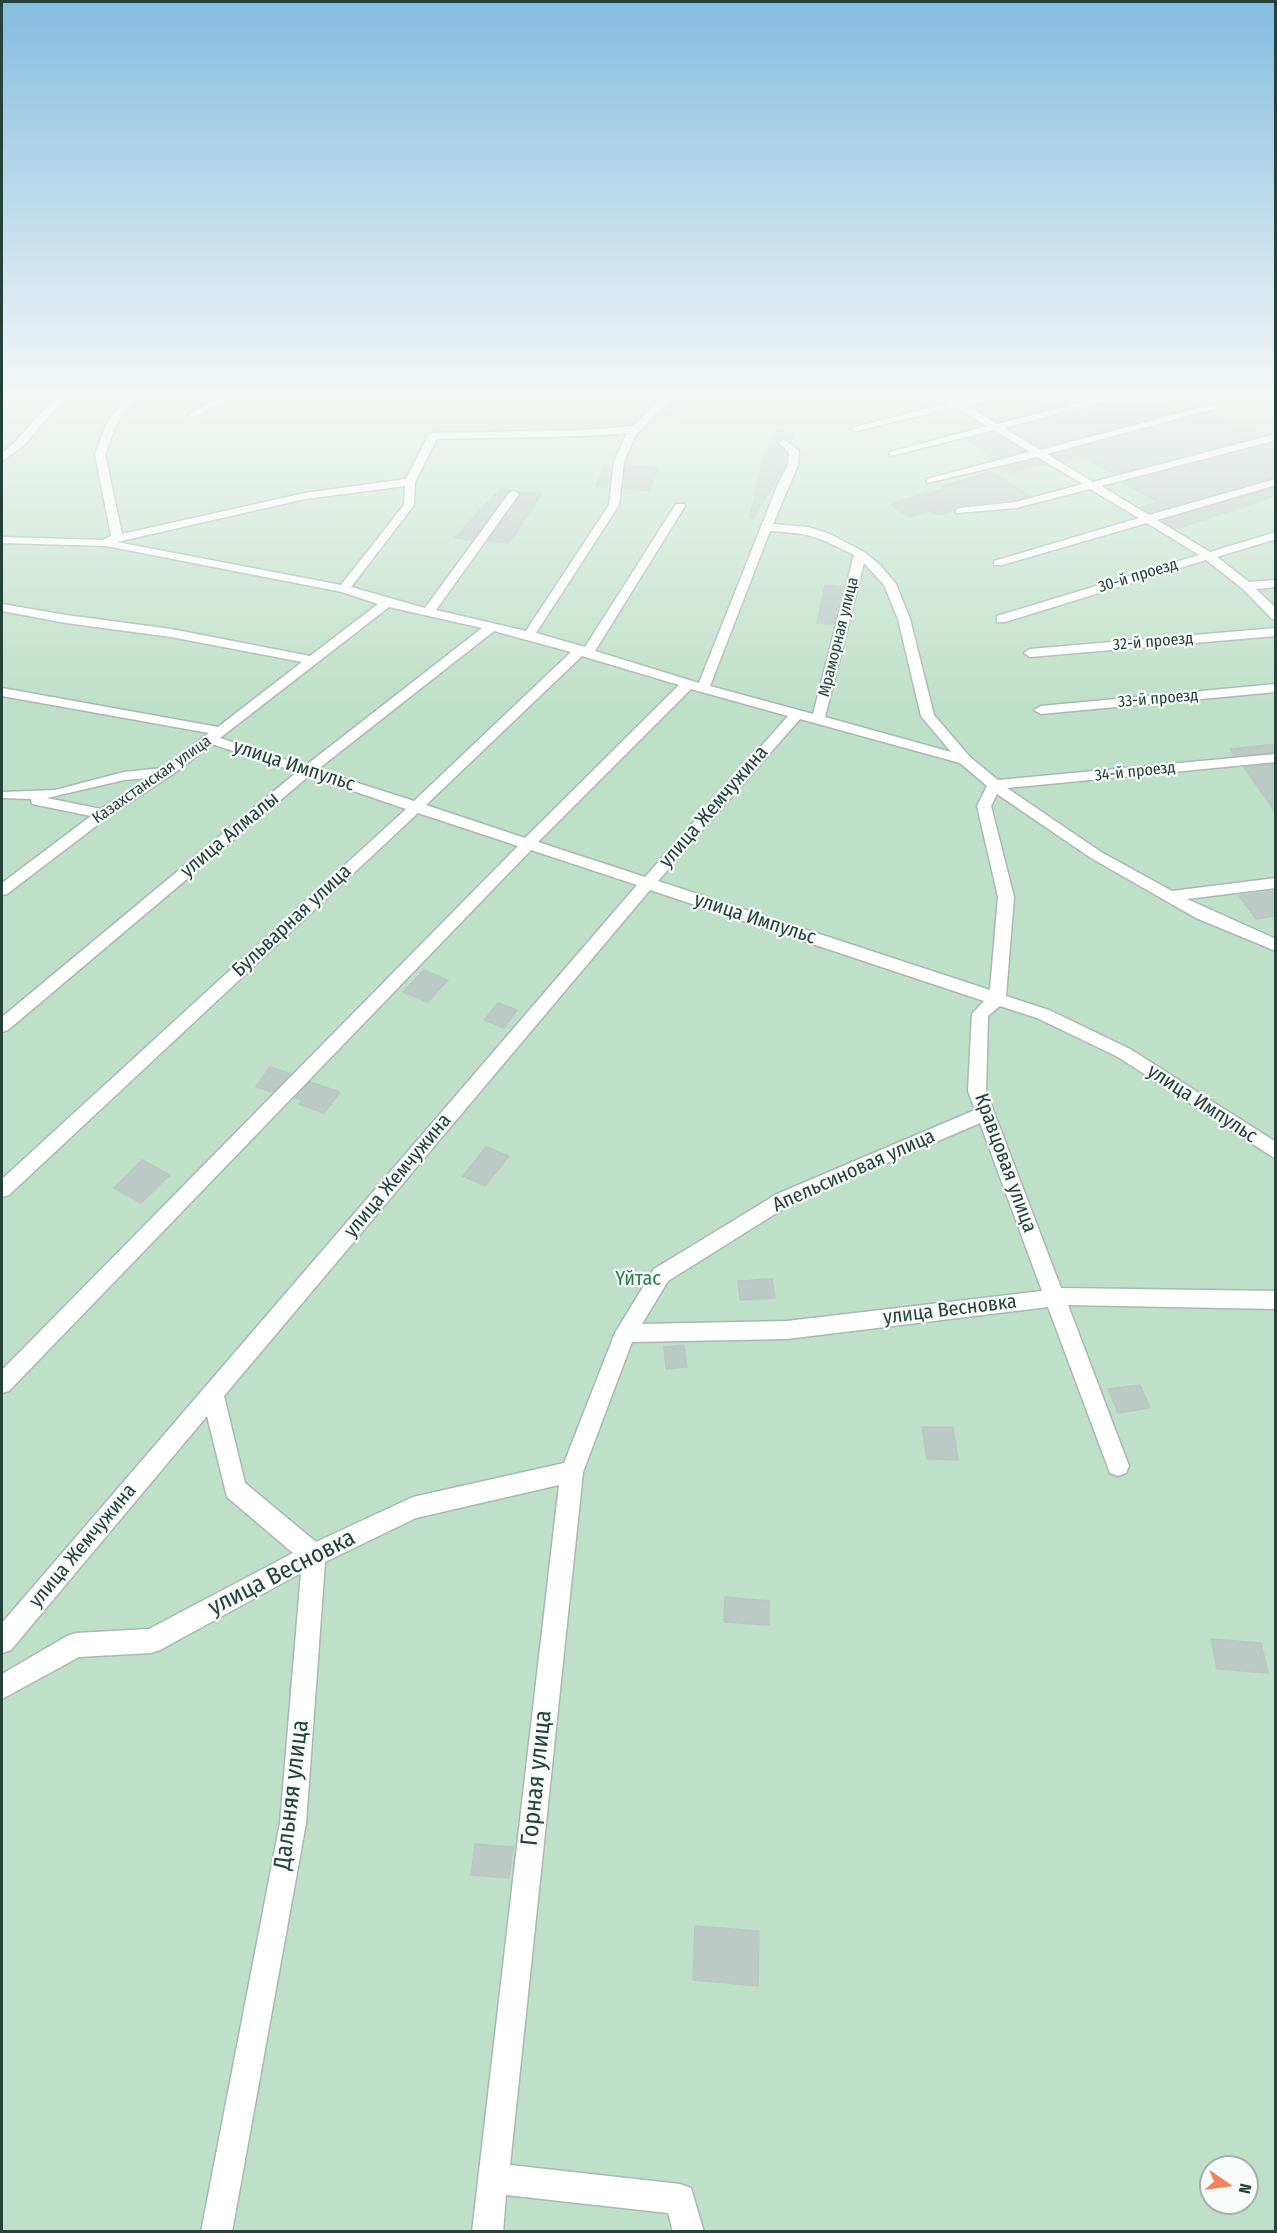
<!DOCTYPE html>
<html>
<head>
<meta charset="utf-8">
<style>
	body { margin:0 }
	#map { position:relative; width:1277px; height:2233px; overflow:hidden; background:#e6efeb; font-family:"Fira Sans Condensed",sans-serif }
	canvas { display:block }
	.frame { position:absolute; inset:0; border:3px solid #24423a; pointer-events:none }
	.north { position:absolute; left:1199px; top:2155px; width:60px; height:60px; box-sizing:border-box; background:#f7fbf9; border:2px solid #a3b1ad; border-radius:50%; rotate:103deg; font-size:16px; font-weight:700; line-height:24px; text-align:center; color:#24423a }
	.north::after { content:''; display:block; margin:auto; width:21px; height:27px; background:#f4845f; clip-path:polygon(50% 0,100% 100%,50% 72%,0 100%) }
</style>
</head>
<body>
<div id="map">
<canvas width="1277" height="2233"></canvas>
<div class="frame"></div>
<div class="north">N</div>
</div>
<script>
const ctx = document.querySelector('canvas').getContext('2d');
ctx.lineJoin = 'round';
function fillPath(path, color) { ctx.fillStyle = color; ctx.fill(path, 'evenodd'); }
function trace(path, color, width, dash) { ctx.strokeStyle = color; ctx.lineWidth = width; ctx.lineCap = dash ? 'butt' : 'round'; ctx.setLineDash(dash || []); ctx.stroke(path); }
function write(font, color, halo, rows, align = 'center') {
  ctx.font = font + ' "Fira Sans Condensed",sans-serif'; ctx.lineWidth = 4.5; ctx.setLineDash([]); ctx.textBaseline = 'middle'; ctx.strokeStyle = halo; ctx.fillStyle = color; for (const [text, x, y, turn = 0] of rows) {
    ctx.save(); ctx.translate(x, y); ctx.rotate((+turn || 0) * Math.PI / 180); ctx.textAlign = isNaN(turn) ? turn : align; if (halo) ctx.strokeText(text, 0, 0); ctx.fillText(text, 0, 0); ctx.restore();
  }
}
const green = new Path2D(`
	M 2,391 L 1275,391 L 1275,2231 L 2,2232 ZM 1211,2167 L 1247,2167 L 1247,2203 L 1211,2203 Z`);
const building = new Path2D(`
	M 1124,394 L 1150,407 L 1160,404 L 1176,412 L 1040,448 L 1010,429 L 1108,402 L 1109,398 Z
	M 1087,396 L 1090,398 L 995,420 Z
	M 674,398 L 677,399 L 670,424 L 655,419 Z
	M 1211,412 L 1260,436 L 1114,474 L 1083,456 L 1064,462 L 1053,455 Z
	M 777,431 L 793,433 L 791,442 L 783,438 L 777,443 L 787,453 L 786,464 L 753,519 L 750,518 L 764,454 Z
	M 994,432 L 1024,451 L 989,461 L 983,458 L 992,455 L 966,439 Z
	M 1275,443 L 1275,477 L 1149,513 L 1141,507 L 1158,502 L 1123,483 Z
	M 1037,459 L 1044,464 L 1010,473 L 1001,468 Z
	M 627,465 L 658,468 L 649,491 L 623,488 Z
	M 604,466 L 611,466 L 609,487 L 596,486 Z
	M 990,472 L 1030,496 L 1016,500 L 959,506 L 954,508 L 954,511 L 938,515 L 931,511 L 910,517 L 890,504 L 946,488 L 942,486 Z
	M 1275,487 L 1275,496 L 1176,529 L 1163,521 Z
	M 500,489 L 509,490 L 472,540 L 454,538 Z
	M 519,492 L 542,494 L 509,543 L 488,541 L 521,495 Z
	M 825,585 L 843,587 L 834,624 L 817,623 Z
	M 1275,744 L 1275,752 L 1235,756 L 1230,749 Z
	M 1275,764 L 1275,812 L 1244,767 Z
	M 1275,891 L 1275,916 L 1256,919 L 1239,896 Z
	M 424,970 L 448,980 L 428,1002 L 403,992 Z
	M 498,1003 L 517,1010 L 504,1028 L 484,1020 Z
	M 270,1067 L 291,1074 L 273,1092 L 256,1087 Z
	M 310,1082 L 340,1092 L 324,1113 L 299,1104 L 303,1100 L 295,1098 Z
	M 486,1147 L 509,1156 L 485,1186 L 463,1176 Z
	M 142,1160 L 170,1175 L 141,1203 L 114,1188 Z
	M 772,1279 L 775,1298 L 740,1300 L 738,1281 Z
	M 684,1345 L 687,1367 L 666,1369 L 664,1347 Z
	M 1140,1385 L 1150,1408 L 1118,1413 L 1108,1389 Z
	M 922,1427 L 953,1427 L 958,1460 L 927,1459 Z
	M 725,1597 L 769,1601 L 769,1625 L 724,1622 Z
	M 1211,1639 L 1261,1643 L 1268,1673 L 1217,1669 Z
	M 475,1844 L 513,1847 L 509,1878 L 471,1875 Z
	M 695,1926 L 759,1931 L 758,1986 L 693,1980 Z`);
const minor = new Path2D(`
	M 2,391 L 11,391 L 2,399 Z
	M 61,391 L 71,391 L 22,447 L 2,461 L 2,453 L 14,443 Z
	M 129,391 L 139,391 L 117,423 L 105,454 L 122,534 L 305,493 L 406,479 L 428,436 L 433,433 L 582,430 L 633,426 L 668,391 L 678,391 L 635,436 L 624,462 L 619,505 L 536,633 L 585,647 L 676,504 L 684,504 L 685,506 L 595,651 L 699,683 L 778,484 L 788,465 L 789,452 L 779,443 L 784,440 L 799,451 L 798,465 L 773,524 L 808,527 L 830,534 L 864,552 L 880,565 L 896,584 L 910,619 L 934,715 L 970,757 L 998,780 L 1276,754 L 1276,762 L 1007,788 L 1101,852 L 1172,891 L 1276,878 L 1276,888 L 1187,899 L 1276,939 L 1276,951 L 1196,918 L 1091,858 L 997,794 L 991,806 L 1014,897 L 1006,996 L 1049,1010 L 1130,1049 L 1276,1142 L 1276,1159 L 1118,1057 L 1037,1018 L 1000,1006 L 988,1016 L 986,1091 L 1061,1288 L 1276,1291 L 1276,1309 L 1068,1305 L 1129,1466 L 1126,1473 L 1118,1476 L 1110,1473 L 1048,1307 L 787,1339 L 632,1342 L 583,1472 L 510,2165 L 680,2184 L 691,2188 L 704,2232 L 673,2232 L 668,2213 L 506,2195 L 503,2232 L 472,2232 L 559,1485 L 416,1518 L 325,1562 L 306,1823 L 232,2232 L 201,2232 L 280,1823 L 301,1573 L 160,1650 L 151,1653 L 79,1657 L 2,1699 L 2,1674 L 67,1636 L 76,1633 L 149,1629 L 293,1553 L 227,1497 L 207,1416 L 11,1650 L 2,1653 L 2,1623 L 637,885 L 531,850 L 9,1391 L 2,1393 L 2,1370 L 518,846 L 418,813 L 9,1195 L 2,1197 L 2,1179 L 406,809 L 309,776 L 8,1030 L 2,1032 L 2,1017 L 297,772 L 212,744 L 173,774 L 108,817 L 7,894 L 2,895 L 2,883 L 91,816 L 32,804 L 31,799 L 3,798 L 3,792 L 55,790 L 124,772 L 163,768 L 209,733 L 2,696 L 2,688 L 218,727 L 302,662 L 171,637 L 66,623 L 2,611 L 2,604 L 66,615 L 171,629 L 310,656 L 378,604 L 342,592 L 106,546 L 2,543 L 2,537 L 103,540 L 111,536 L 95,454 L 107,423 ZM 627,433 L 614,462 L 609,505 L 526,631 L 436,610 L 519,494 L 514,491 L 510,492 L 425,608 L 351,587 L 414,505 L 415,482 L 437,439 L 582,436 ZM 405,486 L 404,505 L 341,585 L 117,542 L 305,499 ZM 770,531 C 810,533 819,537 854,555 L 813,714 L 710,686 ZM 864,563 L 884,585 L 898,619 L 921,716 L 951,752 L 825,717 ZM 389,607 L 482,628 L 305,766 L 220,738 ZM 494,631 L 571,652 L 414,801 L 317,770 ZM 582,656 L 679,685 L 525,838 L 426,805 ZM 691,689 L 788,716 L 645,877 L 538,842 ZM 800,719 L 960,763 L 987,786 L 977,806 L 998,897 L 990,990 L 658,881 ZM 148,778 L 101,809 L 47,798 L 124,780 ZM 650,890 L 984,1001 L 972,1014 L 968,1091 L 975,1110 L 777,1194 L 654,1269 L 615,1333 L 564,1463 L 413,1497 L 316,1542 L 245,1483 L 224,1396 ZM 980,1123 L 1042,1291 L 787,1321 L 642,1324 L 668,1281 L 791,1204 Z
	M 231,391 L 243,391 L 196,417 L 188,415 Z
	M 931,391 L 942,391 L 959,401 L 1003,391 L 1019,391 L 1017,393 L 966,405 L 997,424 L 1107,396 L 1107,400 L 1004,428 L 1040,450 L 1215,404 L 1220,407 L 1047,454 L 1093,482 L 1276,434 L 1276,440 L 1101,486 L 1149,515 L 1276,479 L 1276,485 L 1157,520 L 1210,552 L 1276,532 L 1276,539 L 1217,557 L 1249,582 L 1276,580 L 1276,587 L 1256,589 L 1276,608 L 1276,620 L 1272,619 L 1243,589 L 1206,560 L 1005,622 L 997,622 L 997,616 L 1199,555 L 1147,523 L 1002,565 L 994,565 L 994,561 L 1139,518 L 1090,489 L 1016,508 L 956,513 L 956,509 L 960,508 L 1016,502 L 1083,484 L 1037,457 L 927,483 L 927,479 L 1030,452 L 994,430 L 890,456 L 890,452 L 987,426 L 956,407 L 856,431 L 851,428 L 949,403 Z
	M 1276,628 L 1276,636 L 1030,657 L 1024,653 L 1030,649 Z
	M 1276,684 L 1276,692 L 1041,714 L 1034,710 L 1041,706 Z`);
const farStreetnames = [
	["30-й проезд",1138,576,-17],
	["Мраморная улица",839,637,-76],
	["32-й проезд",1153,642,-5],
	["33-й проезд",1158,699,-5],
	["34-й проезд",1135,772,-6],
	["Казахстанская улица",152,780,-35]
];
const streetNames = [
	["улица Импульс",294,766,18],
	["улица Жемчужина",714,807,-49],
	["улица Алмалы",230,835,-40],
	["улица Импульс",755,919,18],
	["Бульварная улица",292,921,-43],
	["улица Импульс",1202,1104,33],
	["Кравцовая улица",1005,1163,70],
	["Апельсиновая улица",854,1171,-24],
	["улица Жемчужина",398,1176,-50],
	["улица Весновка",950,1310,-7],
	["улица Жемчужина",83,1546,-50]
];
const parkNames = [
	["Үйтас",638,1279]
];
const nearStreetnames = [
	["улица Весновка",282,1573,-27],
	["Горная улица",537,1778,-84],
	["Дальняя улица",292,1795,-83]
];
fillPath(green, '#bfe0c8');
fillPath(building, '#bbcac4');
trace(building, '#b8c9c2', 1.5);
trace(minor, '#a8b8b2', 3);
fillPath(minor, '#fff');
const sky = ctx.createLinearGradient(0, 0, 0, 703);
sky.addColorStop(0, '#84bce0');
sky.addColorStop(0.56, '#f4f8f6');
sky.addColorStop(1, '#f4f8f600');
ctx.fillStyle = sky;
ctx.fillRect(0, 0, 1277, 703);
write('16px', '#24423a', '#f7fbf9', farStreetnames);
write('20px', '#24423a', '#f7fbf9', streetNames);
write('20px', '#2d7a4b', '#f7fbf9', parkNames);
write('24px', '#24423a', '#f7fbf9', nearStreetnames);
</script>
</body>
</html>
